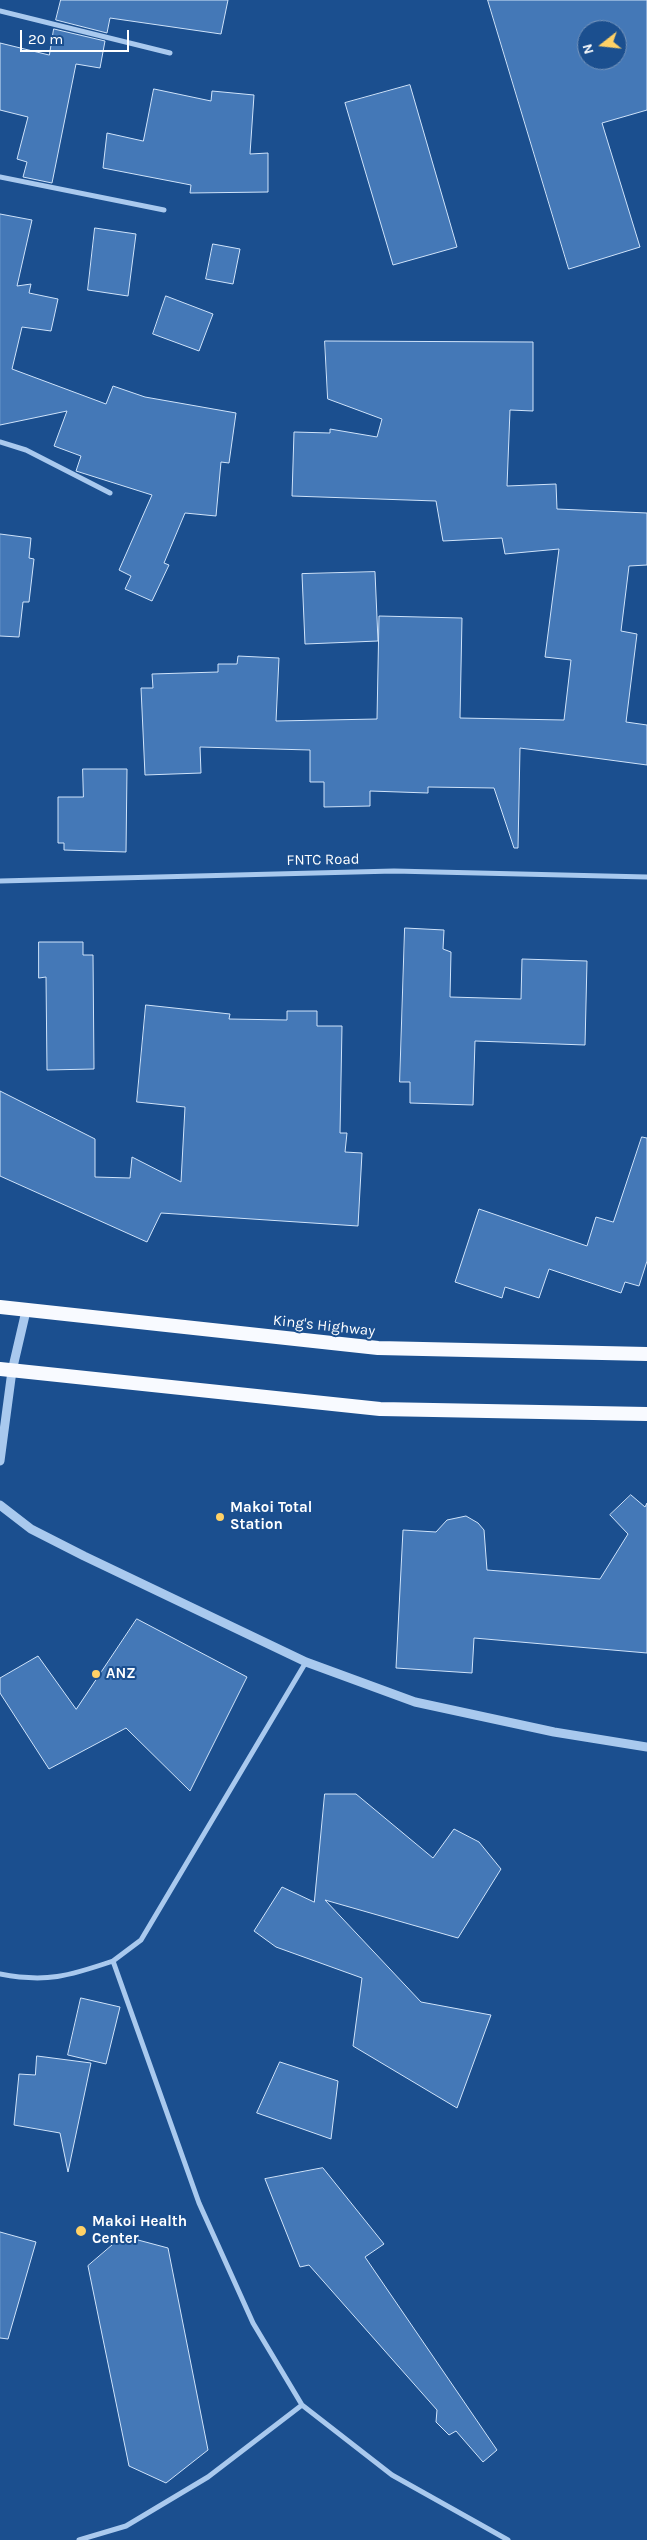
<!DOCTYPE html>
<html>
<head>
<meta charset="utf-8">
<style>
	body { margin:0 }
	#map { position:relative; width:647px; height:2540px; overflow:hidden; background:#1b4f8f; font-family:Karla,sans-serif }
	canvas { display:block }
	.north { position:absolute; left:577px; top:20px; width:50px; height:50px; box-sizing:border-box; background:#1b4f8f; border:1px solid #7695bc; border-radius:50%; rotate:254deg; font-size:14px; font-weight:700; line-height:20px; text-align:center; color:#fff }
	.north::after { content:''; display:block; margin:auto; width:18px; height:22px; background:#ffd166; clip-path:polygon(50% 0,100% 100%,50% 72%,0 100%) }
	.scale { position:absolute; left:20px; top:30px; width:109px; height:22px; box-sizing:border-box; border:2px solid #fff; border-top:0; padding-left:6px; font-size:15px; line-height:18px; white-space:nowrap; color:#fff; -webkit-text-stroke:4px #1b4f8f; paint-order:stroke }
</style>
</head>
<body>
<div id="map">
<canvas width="647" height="2540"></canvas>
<div class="north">N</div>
<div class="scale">20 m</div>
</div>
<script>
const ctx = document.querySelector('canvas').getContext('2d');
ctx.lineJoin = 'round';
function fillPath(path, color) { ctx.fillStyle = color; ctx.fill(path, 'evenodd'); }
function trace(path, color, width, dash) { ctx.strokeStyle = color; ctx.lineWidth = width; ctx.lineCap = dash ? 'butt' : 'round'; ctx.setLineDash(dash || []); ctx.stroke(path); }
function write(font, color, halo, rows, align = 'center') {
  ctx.font = font + ' Karla,sans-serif'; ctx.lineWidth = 4; ctx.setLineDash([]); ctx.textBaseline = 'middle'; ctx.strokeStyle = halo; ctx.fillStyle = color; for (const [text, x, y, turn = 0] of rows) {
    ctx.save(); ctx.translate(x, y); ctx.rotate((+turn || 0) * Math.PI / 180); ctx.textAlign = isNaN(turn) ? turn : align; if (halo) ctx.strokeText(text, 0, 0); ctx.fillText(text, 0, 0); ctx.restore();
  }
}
const building = new Path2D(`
	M 61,0 L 228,0 L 221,34 L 110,18 L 107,33 L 56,20 Z
	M 488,0 L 647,0 L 647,110 L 602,123 L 640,247 L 569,269 ZM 587,30 L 617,30 L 617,60 L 587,60 Z
	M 54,29 L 105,41 L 100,68 L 76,64 L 52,183 L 23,177 L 27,162 L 17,159 L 28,117 L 0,110 L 0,43 L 49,55 Z
	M 410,85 L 457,247 L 393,265 L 345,103 Z
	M 154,89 L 211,101 L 212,91 L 254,95 L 250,154 L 268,153 L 268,192 L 190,193 L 191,185 L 103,168 L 107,133 L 143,141 Z
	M 0,214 L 32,220 L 17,286 L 31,284 L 29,293 L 58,299 L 51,331 L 22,327 L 12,369 L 106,404 L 113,386 L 145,397 L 236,413 L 229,463 L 221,462 L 216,516 L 185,513 L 164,563 L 169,565 L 152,601 L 125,589 L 131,576 L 119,570 L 152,495 L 76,471 L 81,456 L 54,446 L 67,411 L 0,425 Z
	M 95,228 L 136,234 L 128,296 L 88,290 Z
	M 213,244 L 240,249 L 233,284 L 206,279 Z
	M 166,296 L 213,314 L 199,351 L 153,334 Z
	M 325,341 L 533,342 L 533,411 L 510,410 L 507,486 L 556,484 L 557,509 L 647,513 L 647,565 L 629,566 L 621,631 L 637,634 L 626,722 L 647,725 L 647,765 L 520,748 L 518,848 L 514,848 L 494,788 L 428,787 L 428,793 L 370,791 L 370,806 L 324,807 L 324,782 L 310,782 L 310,750 L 200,747 L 201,773 L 145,775 L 141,688 L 153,688 L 152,674 L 218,672 L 218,664 L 237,664 L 238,656 L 279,658 L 276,721 L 377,719 L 379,616 L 462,618 L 460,718 L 564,720 L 571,660 L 545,657 L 559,549 L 505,554 L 502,538 L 443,541 L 436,501 L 292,496 L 294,432 L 330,433 L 330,429 L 377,437 L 382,419 L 328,399 Z
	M 0,534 L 31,538 L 29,558 L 34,559 L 29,602 L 23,602 L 19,637 L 0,636 Z
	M 375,572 L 378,641 L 305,644 L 302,574 Z
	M 83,769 L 127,769 L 126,852 L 64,850 L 64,843 L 58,843 L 58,797 L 83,797 Z
	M 405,928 L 444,930 L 443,949 L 451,952 L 450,997 L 521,999 L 522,959 L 587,961 L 585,1045 L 475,1041 L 473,1105 L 410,1103 L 410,1082 L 400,1082 Z
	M 39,942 L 83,942 L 83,955 L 93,955 L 94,1069 L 47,1070 L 46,977 L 39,978 Z
	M 146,1005 L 230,1014 L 229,1019 L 287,1020 L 287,1011 L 317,1011 L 317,1026 L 342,1026 L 340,1133 L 347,1133 L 345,1152 L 362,1153 L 358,1226 L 161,1213 L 147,1242 L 0,1176 L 0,1091 L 95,1139 L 95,1177 L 130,1178 L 132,1157 L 181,1182 L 185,1107 L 137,1102 Z
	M 642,1137 L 647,1138 L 647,1261 L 639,1286 L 625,1282 L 621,1293 L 549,1269 L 539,1298 L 505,1287 L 502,1298 L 455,1282 L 479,1209 L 587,1246 L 596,1217 L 613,1222 Z
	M 631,1495 L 645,1507 L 647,1503 L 647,1653 L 474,1638 L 472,1673 L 396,1668 L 403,1530 L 436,1532 L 447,1520 L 466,1516 L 478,1523 L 484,1530 L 487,1570 L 600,1579 L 628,1534 L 610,1515 Z
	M 137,1619 L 247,1677 L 190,1791 L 126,1728 L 49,1769 L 0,1693 L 0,1678 L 38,1656 L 76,1709 Z
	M 325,1794 L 356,1794 L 433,1858 L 454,1829 L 479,1842 L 501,1869 L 458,1938 L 325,1900 L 421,2002 L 491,2015 L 457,2108 L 353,2046 L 362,1978 L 276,1947 L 254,1931 L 282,1887 L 314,1902 Z
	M 81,1998 L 120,2007 L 106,2064 L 68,2055 Z
	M 37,2056 L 91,2063 L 68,2172 L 60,2133 L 14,2125 L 19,2074 L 35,2075 Z
	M 280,2062 L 338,2081 L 331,2139 L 257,2113 Z
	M 323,2168 L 384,2244 L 365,2257 L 497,2450 L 483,2462 L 456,2431 L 449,2435 L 436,2422 L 437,2410 L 309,2265 L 300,2267 L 265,2179 Z
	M 0,2232 L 36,2242 L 8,2339 L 0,2338 Z
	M 123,2236 L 168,2248 L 208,2450 L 166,2483 L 129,2466 L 88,2266 Z`);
const minor = new Path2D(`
	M 0,11 L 170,53
	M 0,177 L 164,210
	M 0,442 L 26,450 L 110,493
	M 0,881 L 394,871 L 647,877
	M 306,1662 L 141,1940 L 113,1961 L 199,2203 L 253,2323 L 302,2405 L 392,2475 L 508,2540
	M 0,1974 C 46,1983 69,1976 113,1961
	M 79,2540 L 126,2526 L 208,2477 L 302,2405`);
const tertiary = new Path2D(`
	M 0,1461 L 12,1371 L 26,1311
	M 0,1505 L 31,1529 L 84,1556 L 306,1662 L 415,1702 L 554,1732 L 647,1747`);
const trunk = new Path2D(`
	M 0,1307 L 378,1348 L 647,1354
	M 0,1369 L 380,1409 L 647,1414`);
const markers = [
	[220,1517,5,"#ffd166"],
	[96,1674,5,"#ffd166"],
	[81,2231,6,"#ffd166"]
];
const streetNames = [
	["FNTC Road",323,860,-1],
	["King's Highway",324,1326,6]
];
const poiNames = [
	["Makoi Total",230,1508],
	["Station",230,1525],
	["ANZ",106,1674],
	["Makoi Health",92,2222],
	["Center",92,2239]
];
fillPath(building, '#4478b7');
trace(building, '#cfe3fa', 1);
trace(minor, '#a9c9ee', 5);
trace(tertiary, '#a9c9ee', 9);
trace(trunk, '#f8faff', 14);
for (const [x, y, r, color] of markers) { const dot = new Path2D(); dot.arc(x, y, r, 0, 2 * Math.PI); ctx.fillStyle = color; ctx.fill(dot); trace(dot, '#1b4f8f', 2); }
write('15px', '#fff', '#1b4f8f', streetNames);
write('bold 15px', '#fff', '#1b4f8f', poiNames, 'left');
</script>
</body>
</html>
